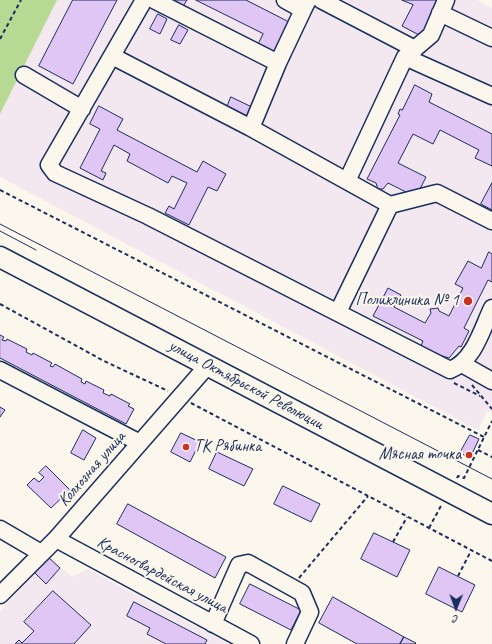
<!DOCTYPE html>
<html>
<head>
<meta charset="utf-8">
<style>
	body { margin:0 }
	#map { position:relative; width:492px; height:644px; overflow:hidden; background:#fbf7ec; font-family:Caveat,sans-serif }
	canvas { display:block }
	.north { position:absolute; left:436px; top:588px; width:40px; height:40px; -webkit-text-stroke:3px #fbf7ec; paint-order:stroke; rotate:181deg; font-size:11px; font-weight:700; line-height:16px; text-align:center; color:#1b2f5e }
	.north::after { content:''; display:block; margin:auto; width:14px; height:18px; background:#1b2f5e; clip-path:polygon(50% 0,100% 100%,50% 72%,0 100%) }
</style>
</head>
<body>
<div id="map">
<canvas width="492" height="644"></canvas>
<div class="north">С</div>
</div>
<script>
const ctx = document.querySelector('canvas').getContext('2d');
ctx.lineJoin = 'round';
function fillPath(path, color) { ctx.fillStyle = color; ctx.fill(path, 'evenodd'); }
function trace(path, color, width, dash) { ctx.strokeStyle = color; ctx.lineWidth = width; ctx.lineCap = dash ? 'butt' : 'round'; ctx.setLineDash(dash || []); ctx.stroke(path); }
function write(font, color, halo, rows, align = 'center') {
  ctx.font = font + ' Caveat,sans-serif'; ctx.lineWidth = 4; ctx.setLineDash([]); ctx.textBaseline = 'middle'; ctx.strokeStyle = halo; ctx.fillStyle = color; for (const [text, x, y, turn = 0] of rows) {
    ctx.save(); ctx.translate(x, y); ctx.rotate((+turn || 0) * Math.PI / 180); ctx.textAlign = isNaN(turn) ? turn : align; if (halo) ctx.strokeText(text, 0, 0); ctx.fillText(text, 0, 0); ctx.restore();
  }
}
const built = new Path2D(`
	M 41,0 L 477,0 L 492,8 L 492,412 L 487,411 L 478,430 L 0,177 L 0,78 Z
	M 48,557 L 72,577 L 88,569 L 229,644 L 0,644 L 0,611 Z`);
const green = new Path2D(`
	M 0,0 L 57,0 L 0,114 Z`);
const building = new Path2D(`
	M 73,0 L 117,0 L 73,84 L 39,66 Z
	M 166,0 L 187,0 L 182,8 Z
	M 196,0 L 246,0 L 291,23 L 274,55 L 257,46 L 263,34 Z
	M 402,0 L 440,0 L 421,36 L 402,26 L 413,5 Z
	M 158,14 L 167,19 L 160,34 L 150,29 Z
	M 179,25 L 188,30 L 180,44 L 171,40 Z
	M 415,85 L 432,94 L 429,102 L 492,134 L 492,166 L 475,158 L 479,150 L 440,130 L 433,144 L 413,134 L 398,163 L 426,177 L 416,197 L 388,183 L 383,189 L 378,189 L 376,183 L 367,179 L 400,115 L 398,114 L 400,109 L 402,110 Z
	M 231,97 L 256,109 L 250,121 L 226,110 Z
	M 99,106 L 123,119 L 117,130 L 197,172 L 203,161 L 226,174 L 217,191 L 208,187 L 189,225 L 165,213 L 169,206 L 174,209 L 187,183 L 172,176 L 168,183 L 127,161 L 130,154 L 114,145 L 101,171 L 106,173 L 103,180 L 80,168 L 100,129 L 90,124 Z
	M 492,183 L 492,210 L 481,204 Z
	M 489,252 L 492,254 L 492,282 L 488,280 L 464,328 L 469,331 L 461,347 L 459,346 L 449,358 L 435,354 L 434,356 L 420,348 L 423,341 L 373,316 L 388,288 L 401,295 L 394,307 L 425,323 L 431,313 L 430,309 L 438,308 L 439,311 L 449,316 L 463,288 L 455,284 L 468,261 L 481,268 Z
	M 0,335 L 4,337 L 2,340 L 6,341 L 7,339 L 27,349 L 26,352 L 32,355 L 33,353 L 52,363 L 50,366 L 53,367 L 55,364 L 82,379 L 81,382 L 85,384 L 86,381 L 104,390 L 103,393 L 110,396 L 111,394 L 130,404 L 128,406 L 134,409 L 126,424 L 0,358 Z
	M 0,407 L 5,410 L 0,417 Z
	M 83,430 L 96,438 L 84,460 L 71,453 Z
	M 181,433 L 200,442 L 190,462 L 171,452 Z
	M 470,435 L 479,439 L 470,458 L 460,453 Z
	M 217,452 L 253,469 L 244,486 L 209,469 Z
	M 46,466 L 70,490 L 51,508 L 27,485 L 34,478 L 39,482 L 44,477 L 39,473 Z
	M 283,486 L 320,504 L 311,522 L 274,504 Z
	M 128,504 L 226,557 L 215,578 L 117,524 Z
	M 374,533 L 410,550 L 397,577 L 361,559 Z
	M 48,557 L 60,568 L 46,584 L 34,572 Z
	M 439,567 L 475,585 L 462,612 L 426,594 Z
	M 250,584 L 301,610 L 291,630 L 240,604 Z
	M 53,591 L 91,625 L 74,644 L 15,644 L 19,640 L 22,643 L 34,631 L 24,622 Z
	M 333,597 L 404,637 L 400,644 L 357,644 L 319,623 Z
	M 134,602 L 207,640 L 205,644 L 166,644 L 147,634 L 150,628 L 127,616 Z
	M 404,637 L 416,643 L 415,644 L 400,644 Z`);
const path = new Path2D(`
	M 0,39 L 21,0
	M 0,190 L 484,437
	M 0,304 L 104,361 L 168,391
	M 454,383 L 480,396
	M 472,385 L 492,409
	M 191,403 L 492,561
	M 478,450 L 492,457
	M 457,478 L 458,476 L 464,478 L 492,421
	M 429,528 L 442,504
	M 393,542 L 407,517
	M 458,576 L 471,551
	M 299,578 L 368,496`);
const minor = new Path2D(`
	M 144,0 L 49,165 L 55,173 L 148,216 L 450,370 C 474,361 482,329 492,308
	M 154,0 L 278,63 L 303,10
	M 285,0 L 303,10 L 308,0
	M 321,0 L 415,49
	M 440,13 L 492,38
	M 112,56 L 251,128 L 390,205
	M 405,57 L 492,96
	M 24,75 L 82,109
	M 251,128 L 278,63
	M 347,181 L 405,57 L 431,35 L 446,0
	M 338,312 L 390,205 L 437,193 L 492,221
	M 462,364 L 492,381
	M 0,370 L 140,443
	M 0,529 L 41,553
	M 56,539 L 251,644
	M 0,595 L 56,539 L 208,365
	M 213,624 L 239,565 L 248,563 L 302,593 L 310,612 L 295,644`);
const major = new Path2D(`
	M 0,257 L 492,514`);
const tram = new Path2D(`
	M 0,224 L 492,479
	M 0,231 L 36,250`);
const markers = [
	[468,301,5,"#c8321e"],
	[186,447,4,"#c8321e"],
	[469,455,4,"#c8321e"]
];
const poiNames = [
	["Поликлиника № 1",459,301],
	["ТК Рябинка",194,447,"left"],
	["Мясная точка",461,455]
];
const streetNames = [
	["улица Октябрьской Революции",246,385,28],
	["Колхозная улица",92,469,-49],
	["Красногвардейская улица",162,575,28]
];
fillPath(built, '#f3e8ef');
fillPath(green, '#b6d994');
fillPath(building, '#e0c6f5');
trace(building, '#1b2f5e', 1);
trace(minor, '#1b2f5e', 19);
trace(major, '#1b2f5e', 23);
trace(path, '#1b2f5e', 2, [4, 3]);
trace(minor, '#fbf7ec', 16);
trace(major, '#fbf7ec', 20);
trace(tram, '#1b2f5e', 1);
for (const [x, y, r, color] of markers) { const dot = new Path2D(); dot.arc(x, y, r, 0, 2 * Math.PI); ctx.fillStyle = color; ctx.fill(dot); trace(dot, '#fbf7ec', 1.5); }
write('17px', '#1b2f5e', '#fbf7ec', poiNames, 'right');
write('17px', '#1b2f5e', '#fbf7ec', streetNames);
</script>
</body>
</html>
